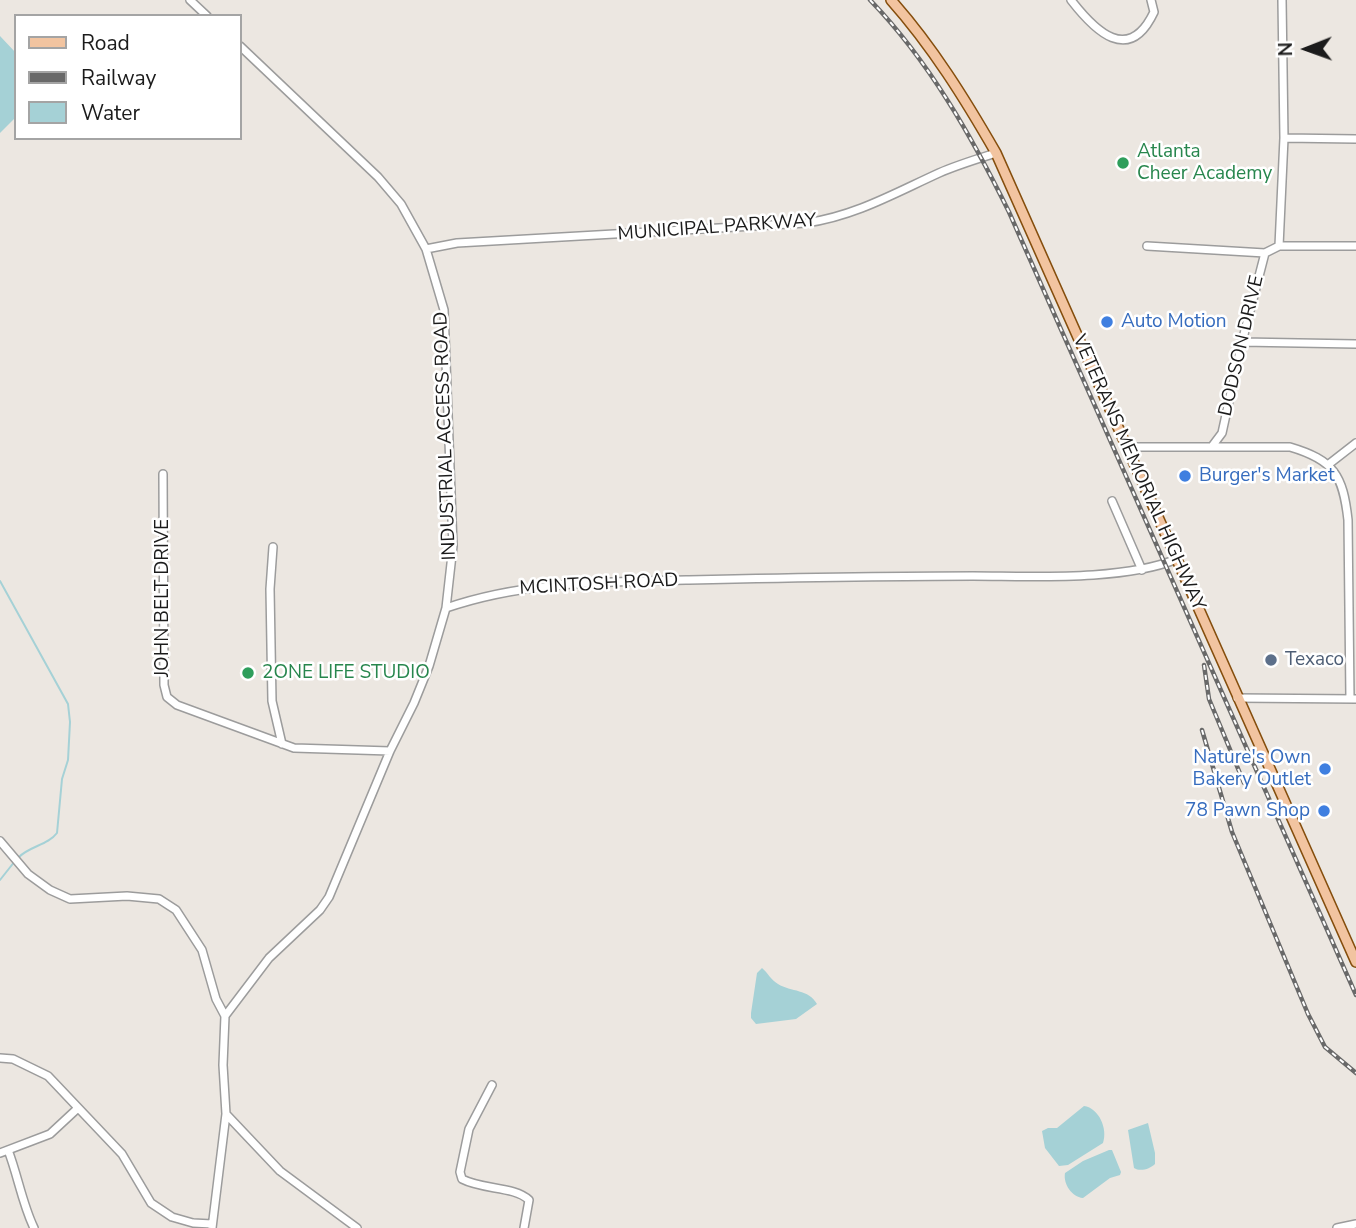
<!DOCTYPE html>
<html>
<head>
<meta charset="utf-8">
<style>
	body { margin:0 }
	#map { position:relative; width:1356px; height:1228px; overflow:hidden; background:#ece7e1; font-family:"Nunito Sans",sans-serif }
	canvas { display:block }
	.legend { position:absolute; left:14px; top:14px; width:228px; height:126px; box-sizing:border-box; background:#fff; border:2px solid #a4a4a4; margin:0; padding:9px 12px; list-style:none; font-size:21px; color:#1b1b1b }
	.legend li { display:flex; align-items:center; gap:14px; height:35px }
	.legend b { width:35px; border:2px solid #a4a4a4 }
	.north { position:absolute; left:1272px; top:14px; width:70px; height:70px; -webkit-text-stroke:5px #fff; paint-order:stroke; rotate:269deg; font-size:19px; font-weight:700; line-height:28px; text-align:center; color:#1b1b1b }
	.north::after { content:''; display:block; margin:auto; width:24px; height:32px; background:#1b1b1b; clip-path:polygon(50% 0,100% 100%,50% 72%,0 100%) }
</style>
</head>
<body>
<div id="map">
<canvas width="1356" height="1228"></canvas>
<ul class="legend">
<li><b style="height:9px;background:#f2c4a0"></b>Road</li>
<li><b style="height:9px;background:#696969"></b>Railway</li>
<li><b style="height:19px;background:#a5d1d6"></b>Water</li>
</ul>
<div class="north">N</div>
</div>
<script>
const ctx = document.querySelector('canvas').getContext('2d');
ctx.lineJoin = 'round';
function fillPath(path, color) { ctx.fillStyle = color; ctx.fill(path, 'evenodd'); }
function trace(path, color, width, dash) { ctx.strokeStyle = color; ctx.lineWidth = width; ctx.lineCap = dash ? 'butt' : 'round'; ctx.setLineDash(dash || []); ctx.stroke(path); }
function write(font, color, halo, rows, align = 'center') {
  ctx.font = font + ' "Nunito Sans",sans-serif'; ctx.lineWidth = 5; ctx.setLineDash([]); ctx.textBaseline = 'middle'; ctx.strokeStyle = halo; ctx.fillStyle = color; for (const [text, x, y, turn = 0] of rows) {
    ctx.save(); ctx.translate(x, y); ctx.rotate((+turn || 0) * Math.PI / 180); ctx.textAlign = isNaN(turn) ? turn : align; if (halo) ctx.strokeText(text, 0, 0); ctx.fillText(text, 0, 0); ctx.restore();
  }
}
const water = new Path2D(`
	M 0,36 L 16,53 L 16,117 L 0,133 Z
	M 762,968 C 768,973 771,980 778,984 C 791,992 809,989 817,1004 L 796,1019 L 756,1024 L 751,1018 L 751,1013 L 757,973 Z
	M 1084,1106 C 1099,1108 1108,1129 1103,1143 L 1068,1165 L 1059,1166 L 1045,1148 L 1042,1131 L 1048,1128 L 1057,1128 Z
	M 1148,1123 L 1155,1153 L 1155,1164 C 1150,1169 1140,1172 1134,1168 L 1128,1130 Z
	M 1109,1150 L 1112,1150 L 1121,1172 L 1120,1175 L 1110,1178 L 1083,1198 C 1072,1197 1063,1184 1065,1173 L 1083,1161 Z`);
const stream = new Path2D(`
	M 0,581 L 68,704 L 70,722 L 68,760 L 62,779 L 57,833 C 48,845 30,846 19,857
	M 0,880 L 15,861`);
const minor = new Path2D(`
	M 190,0 L 207,16
	M 1071,0 C 1095,31 1129,65 1154,12 L 1151,0
	M 240,46 L 378,177 L 401,204 L 426,249 L 444,310 L 453,546 L 446,608
	M 1284,138 L 1356,139
	M 1147,246 L 1265,253
	M 1279,246 L 1356,246
	M 426,249 L 457,243 L 806,223 C 855,216 895,193 939,173 C 957,165 977,159 996,153
	M 1242,342 L 1356,344
	M 1213,445 L 1222,433 L 1242,342 L 1265,253 L 1279,246 L 1284,138 L 1282,0
	M 1128,447 L 1290,447 C 1334,460 1343,475 1348,520 L 1350,699
	M 1329,464 L 1356,443
	M 163,474 L 164,685 L 167,697 L 177,705 L 294,748 L 390,751
	M 1112,501 L 1142,570
	M 273,547 L 270,589 L 272,701 L 282,744
	M 1237,698 L 1356,699
	M 0,841 L 28,874 L 50,890 L 70,899 L 127,896 L 159,899 L 176,910 L 202,950 L 216,999 L 225,1016 L 223,1065 L 226,1114 L 280,1171 L 357,1228
	M 225,1016 L 269,958 L 320,910 L 329,897 L 390,751 L 414,703 L 429,666 L 446,608 C 524,581 604,582 686,580 C 782,578 877,576 973,576 C 1032,576 1123,581 1177,559
	M 0,1058 L 13,1059 L 48,1076 L 122,1154 L 151,1203 L 172,1217 L 193,1223 L 212,1224
	M 492,1085 L 469,1129 L 460,1172 L 462,1179 C 483,1190 514,1186 529,1200 L 524,1228
	M 8,1150 C 18,1176 22,1203 34,1228
	M 0,1153 L 50,1134 L 78,1108
	M 212,1228 L 226,1114
	M 1337,1228 L 1356,1224`);
const major = new Path2D(`
	M 891,0 C 932,46 965,99 996,153 L 1356,962`);
const rail = new Path2D(`
	M 870,0 C 929,61 972,137 1009,212 L 1356,995
	M 1204,665 L 1209,699 L 1244,783
	M 1202,730 L 1232,832 L 1308,1014 L 1325,1047 L 1356,1073`);
const markers = [
	[1123,163,7,"#2e9e5b"],
	[1107,322,7,"#3f7fe0"],
	[1185,476,7,"#3f7fe0"],
	[1271,660,7,"#5c6f8a"],
	[248,673,7,"#2e9e5b"],
	[1325,769,7,"#3f7fe0"],
	[1324,811,7,"#3f7fe0"]
];
const leisureNames = [
	["Atlanta",1137,152],
	["Cheer Academy",1137,174],
	["2ONE LIFE STUDIO",262,673]
];
const streetNames = [
	["MUNICIPAL PARKWAY",717,228,-4],
	["DODSON DRIVE",1242,346,-77],
	["INDUSTRIAL ACCESS ROAD",446,436,-92],
	["VETERANS MEMORIAL HIGHWAY",1138,473,66],
	["MCINTOSH ROAD",599,585,-3],
	["JOHN BELT DRIVE",163,598,-90]
];
const shopNames = [
	["Auto Motion",1121,322],
	["Burger's Market",1199,476],
	["Nature's Own",1311,758,"right"],
	["Bakery Outlet",1311,780,"right"],
	["78 Pawn Shop",1310,811,"right"]
];
const serviceNames = [
	["Texaco",1285,660]
];
fillPath(water, '#a5d1d6');
trace(stream, '#a5d1d6', 2);
trace(minor, '#9c9c9c', 10);
trace(major, '#854e0d', 12);
trace(minor, '#fff', 7);
trace(major, '#f2c4a0', 9);
trace(rail, '#696969', 4.5);
trace(rail, '#fff', 2, [5]);
for (const [x, y, r, color] of markers) { const dot = new Path2D(); dot.arc(x, y, r, 0, 2 * Math.PI); ctx.fillStyle = color; ctx.fill(dot); trace(dot, '#fff', 2.5); }
write('19px', '#27864d', '#fff', leisureNames, 'left');
write('19px', '#1b1b1b', '#fff', streetNames);
write('19px', '#366cbe', '#fff', shopNames, 'left');
write('19px', '#4e5e75', '#fff', serviceNames, 'left');
</script>
</body>
</html>
